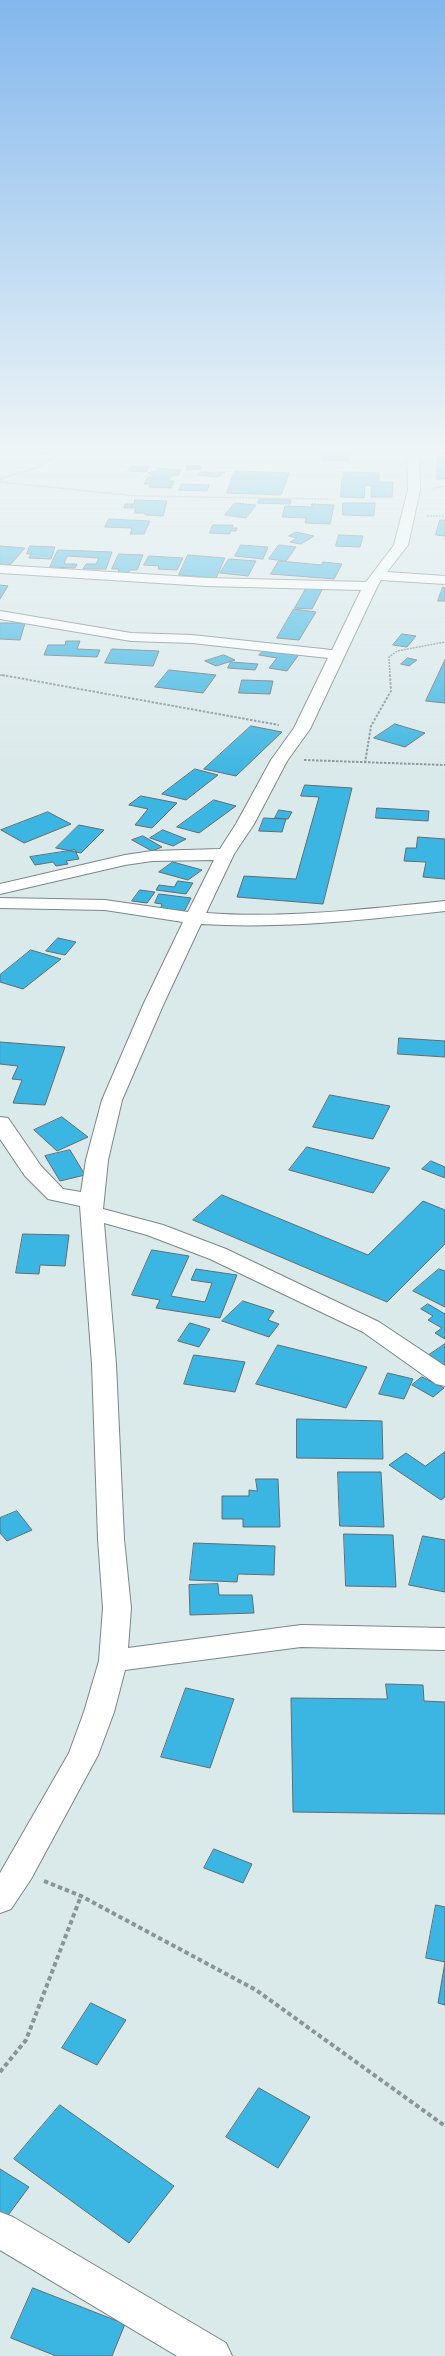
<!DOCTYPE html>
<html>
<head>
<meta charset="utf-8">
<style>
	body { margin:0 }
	canvas { display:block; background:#dae9ea }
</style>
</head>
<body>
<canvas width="445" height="2356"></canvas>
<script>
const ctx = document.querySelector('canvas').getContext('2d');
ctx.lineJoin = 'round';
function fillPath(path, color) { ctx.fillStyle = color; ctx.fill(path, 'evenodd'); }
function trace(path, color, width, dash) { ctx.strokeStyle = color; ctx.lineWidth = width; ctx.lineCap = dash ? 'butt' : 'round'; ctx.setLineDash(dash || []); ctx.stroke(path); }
const building = new Path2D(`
	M 32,448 L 62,448 L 51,454 L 31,452 L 32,450 L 29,450 Z
	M 176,448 L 195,448 L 195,450 L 176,450 Z
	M 323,451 L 349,452 L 348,461 L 322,460 Z
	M 438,457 L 445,457 L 445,479 L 437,479 Z
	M 131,466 L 149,466 L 146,472 L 128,471 Z
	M 187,466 L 200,466 L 201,469 L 187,470 Z
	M 157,468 L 181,470 L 178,475 L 172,475 L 169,481 L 174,481 L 171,488 L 149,487 L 151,484 L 144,484 L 148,477 L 155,477 L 148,473 L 158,471 Z
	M 235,471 L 289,473 L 281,495 L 227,493 Z
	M 201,472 L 216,473 L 225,472 L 218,477 L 198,475 Z
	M 343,472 L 379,473 L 379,482 L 393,482 L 392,497 L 371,497 L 372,486 L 365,485 L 364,498 L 341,497 Z
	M 182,484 L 209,485 L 207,491 L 179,490 Z
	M 260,499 L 291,500 L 290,504 L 258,503 Z
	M 135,500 L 167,501 L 163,516 L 145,515 L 145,513 L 134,513 L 136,508 L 124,508 L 125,504 L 134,504 Z
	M 235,503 L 256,505 L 246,518 L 225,515 Z
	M 343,503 L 375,503 L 374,516 L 343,515 Z
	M 312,504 L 334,505 L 330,524 L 305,523 L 306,518 L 282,517 L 285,506 L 312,507 Z
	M 109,519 L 150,521 L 144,534 L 130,534 L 132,528 L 105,527 Z
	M 440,520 L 445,520 L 445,536 L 436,535 Z
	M 213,525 L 233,525 L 232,528 L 237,528 L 236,531 L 230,531 L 230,534 L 210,533 Z
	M 296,532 L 314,536 L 301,544 L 290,542 L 297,538 L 289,536 Z
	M 339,535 L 363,536 L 360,547 L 336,546 Z
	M 241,545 L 268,547 L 263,559 L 235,556 Z
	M 279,545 L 296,547 L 286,561 L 269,559 Z
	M 0,546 L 25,548 L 10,565 L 0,564 Z
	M 30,546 L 55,547 L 51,559 L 29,558 L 31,554 L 27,554 Z
	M 58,550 L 112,552 L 106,569 L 83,569 L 86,564 L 96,564 L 99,558 L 67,556 L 64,564 L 77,564 L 75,568 L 50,567 Z
	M 119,554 L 143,555 L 137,570 L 130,570 L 128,573 L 118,573 L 119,569 L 112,569 Z
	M 188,555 L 225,558 L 216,578 L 179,575 Z
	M 149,556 L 183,558 L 177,570 L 158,569 L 159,566 L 144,565 Z
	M 229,559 L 256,561 L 248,576 L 220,573 Z
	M 279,561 L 322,565 L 323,562 L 342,564 L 334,579 L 271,574 Z
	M 0,585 L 8,586 L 0,599 Z
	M 307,587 L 323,588 L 312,609 L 295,608 Z
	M 443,587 L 445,588 L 445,601 L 438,601 Z
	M 294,609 L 316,612 L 299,640 L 277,638 Z
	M 0,623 L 25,623 L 20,640 L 0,639 Z
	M 402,634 L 416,636 L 407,647 L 393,645 Z
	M 66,641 L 80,641 L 77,649 L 100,650 L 97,657 L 44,655 L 48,645 L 65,645 Z
	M 112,649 L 159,651 L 153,666 L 105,663 Z
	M 265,649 L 300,653 L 287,671 L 269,668 L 277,658 L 259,655 Z
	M 224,655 L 235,660 L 216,666 L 205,661 Z
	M 408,658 L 417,660 L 409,666 L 401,664 Z
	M 445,660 L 445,703 L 426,701 Z
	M 231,662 L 258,664 L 255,670 L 228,668 Z
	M 169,670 L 216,675 L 203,693 L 155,687 Z
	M 242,680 L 273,681 L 270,694 L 239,693 Z
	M 395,724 L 425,733 L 405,747 L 374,738 Z
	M 251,726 L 282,732 L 236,776 L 204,769 Z
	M 195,769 L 218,775 L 186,800 L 162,794 Z
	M 305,785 L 352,788 L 323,904 L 237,897 L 244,876 L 296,879 L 319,797 L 301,796 Z
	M 141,796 L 177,803 L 152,828 L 135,825 L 148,809 L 129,805 Z
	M 214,800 L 236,806 L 199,833 L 177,827 Z
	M 377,808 L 429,811 L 428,821 L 376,818 Z
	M 279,810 L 292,812 L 288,819 L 275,818 Z
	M 48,812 L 71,824 L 24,843 L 1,830 Z
	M 264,818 L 286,819 L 282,832 L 259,831 Z
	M 79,825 L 104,830 L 81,853 L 56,848 Z
	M 163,830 L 186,839 L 173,846 L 150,838 Z
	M 143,836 L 162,847 L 152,851 L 132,840 Z
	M 418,837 L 445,839 L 445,879 L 423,877 L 426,862 L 404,861 L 406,848 L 416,848 Z
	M 75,850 L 79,859 L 66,861 L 68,864 L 56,866 L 53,862 L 35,865 L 30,857 Z
	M 173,862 L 202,870 L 188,880 L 159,872 Z
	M 178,881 L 193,883 L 186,894 L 156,890 L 159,885 L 174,887 Z
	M 140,890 L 155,892 L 147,903 L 132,901 Z
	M 159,894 L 191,898 L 184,912 L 160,910 L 162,904 L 155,903 Z
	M 58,938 L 76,942 L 65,955 L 46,951 Z
	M 31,950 L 61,959 L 23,989 L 0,982 L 0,975 Z
	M 399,1038 L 445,1041 L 445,1057 L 398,1054 Z
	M 0,1042 L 65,1047 L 45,1105 L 13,1103 L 22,1080 L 12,1079 L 18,1066 L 0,1064 Z
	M 330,1095 L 390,1106 L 373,1139 L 313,1127 Z
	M 62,1117 L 88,1137 L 57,1151 L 34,1130 Z
	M 307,1147 L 390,1168 L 373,1193 L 289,1170 Z
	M 70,1150 L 85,1175 L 60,1181 L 45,1156 Z
	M 431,1161 L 445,1167 L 445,1178 L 422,1169 Z
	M 222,1195 L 368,1255 L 423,1201 L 445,1210 L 445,1244 L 387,1302 L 193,1220 Z
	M 23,1234 L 69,1235 L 65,1266 L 40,1265 L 39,1274 L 16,1273 Z
	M 152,1250 L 189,1256 L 171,1296 L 205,1302 L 212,1283 L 191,1280 L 196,1269 L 237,1275 L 220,1318 L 156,1308 L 160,1300 L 132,1295 Z
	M 439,1269 L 445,1271 L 445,1307 L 413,1291 Z
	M 243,1301 L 274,1311 L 268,1320 L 279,1324 L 269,1337 L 222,1321 Z
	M 428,1304 L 445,1314 L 445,1339 L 435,1333 L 442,1328 L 428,1320 L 433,1316 L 421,1309 Z
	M 190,1323 L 210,1329 L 199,1347 L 178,1341 Z
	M 445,1344 L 445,1366 L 429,1355 Z
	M 278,1345 L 367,1367 L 346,1408 L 256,1384 Z
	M 194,1355 L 245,1362 L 235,1392 L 184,1384 Z
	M 388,1373 L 413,1379 L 404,1399 L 379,1394 Z
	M 422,1377 L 444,1388 L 433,1397 L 412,1385 Z
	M 297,1419 L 382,1421 L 383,1459 L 297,1458 Z
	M 445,1452 L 445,1497 L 441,1500 L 389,1465 L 406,1453 L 425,1466 Z
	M 338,1472 L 381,1472 L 384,1527 L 340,1526 Z
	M 256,1479 L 278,1479 L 280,1527 L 243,1527 L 243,1519 L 222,1519 L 222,1496 L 249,1496 L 249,1490 L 257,1491 Z
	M 17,1511 L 32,1530 L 7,1541 L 0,1533 L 0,1518 Z
	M 344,1534 L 393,1535 L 396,1587 L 346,1586 Z
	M 423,1536 L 445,1540 L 445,1592 L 409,1585 Z
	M 194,1543 L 275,1546 L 274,1575 L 238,1574 L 237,1582 L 190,1580 Z
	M 218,1584 L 219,1595 L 252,1595 L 254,1613 L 190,1615 L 189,1585 Z
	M 386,1684 L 423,1685 L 424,1701 L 445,1702 L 445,1814 L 293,1812 L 291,1698 L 387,1699 Z
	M 186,1688 L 234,1699 L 210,1768 L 161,1757 Z
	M 214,1849 L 252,1864 L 243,1883 L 204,1868 Z
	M 436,1905 L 445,1907 L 445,2005 L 438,2003 L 445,1962 L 426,1958 Z
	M 91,2003 L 126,2020 L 97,2065 L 62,2048 Z
	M 259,2088 L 310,2117 L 278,2168 L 226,2137 Z
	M 60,2105 L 174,2186 L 129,2243 L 14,2159 Z
	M 0,2169 L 29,2187 L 3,2222 L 0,2220 Z
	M 33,2288 L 125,2324 L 112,2356 L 56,2356 L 11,2338 Z`);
const pathFar2 = new Path2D(`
	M 12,451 L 17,448
	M 0,479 L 36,468 L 68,448
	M 0,482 L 136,496 L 329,499
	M 433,488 L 445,486
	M 427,516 L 445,516
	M 0,675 L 7,676
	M 390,676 L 389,657 L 397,651 L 445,642`);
const pathFar1 = new Path2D(`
	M 2,675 L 279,725
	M 304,760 L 445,765
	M 365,763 L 371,726 L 391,691 L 390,675`);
const path = new Path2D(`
	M 44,1881 L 81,1896 L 256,1990 L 445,2126
	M 0,2072 L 26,2040 L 81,1896`);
const minor = new Path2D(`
	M 407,448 L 419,448 L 420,490 L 408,545 L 387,572 L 445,576 L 445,584 L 381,580 L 377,587 L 310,729 L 287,761 L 254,824 L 234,854 L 206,913 C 285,919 366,909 445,901 L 445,911 C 364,920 282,929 201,924 L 164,1003 L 122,1100 L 108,1160 L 103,1209 L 163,1225 L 226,1249 L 379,1322 L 445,1366 L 445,1386 L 436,1384 L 363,1332 L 210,1259 L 147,1235 L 104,1223 L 116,1364 L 124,1539 L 131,1608 L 128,1648 L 301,1625 L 445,1628 L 445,1650 L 301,1647 L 125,1670 L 114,1712 L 98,1755 L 31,1879 L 11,1909 L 0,1913 L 0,1873 L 69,1753 L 84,1712 L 99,1661 L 103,1608 L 98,1539 L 92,1364 L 80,1206 L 48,1199 L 25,1176 L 0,1139 L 0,1117 L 8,1118 L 41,1166 L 63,1189 L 81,1192 L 86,1160 L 102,1100 L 144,1003 L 183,922 L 105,910 L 0,908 L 0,898 L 105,900 L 188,912 L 214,860 L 152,861 L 125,865 L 0,894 L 0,884 L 125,855 L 152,851 L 220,849 L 236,824 L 271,760 L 294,728 L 328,658 L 192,643 L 131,641 L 0,619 L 0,611 L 131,633 L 192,635 L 332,650 L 361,590 L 206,586 L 0,573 L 0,565 L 206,578 L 366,582 L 394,545 L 408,490 Z
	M 0,2212 L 13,2217 L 226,2343 L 232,2356 L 177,2356 L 0,2250 Z`);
fillPath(building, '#3bb5e2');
trace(building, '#626d73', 1);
trace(minor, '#7a8788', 2);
trace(pathFar2, '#8a9595', 1.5, [2, 1]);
trace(pathFar1, '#8a9595', 2, [2.5, 1.5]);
trace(path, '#8a9595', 4, [4.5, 3]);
fillPath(minor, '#fff');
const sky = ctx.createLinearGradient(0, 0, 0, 777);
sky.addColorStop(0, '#83b7ed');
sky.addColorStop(0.58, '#eef5f6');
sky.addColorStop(1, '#eef5f600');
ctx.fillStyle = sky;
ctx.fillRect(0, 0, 445, 777);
</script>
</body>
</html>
